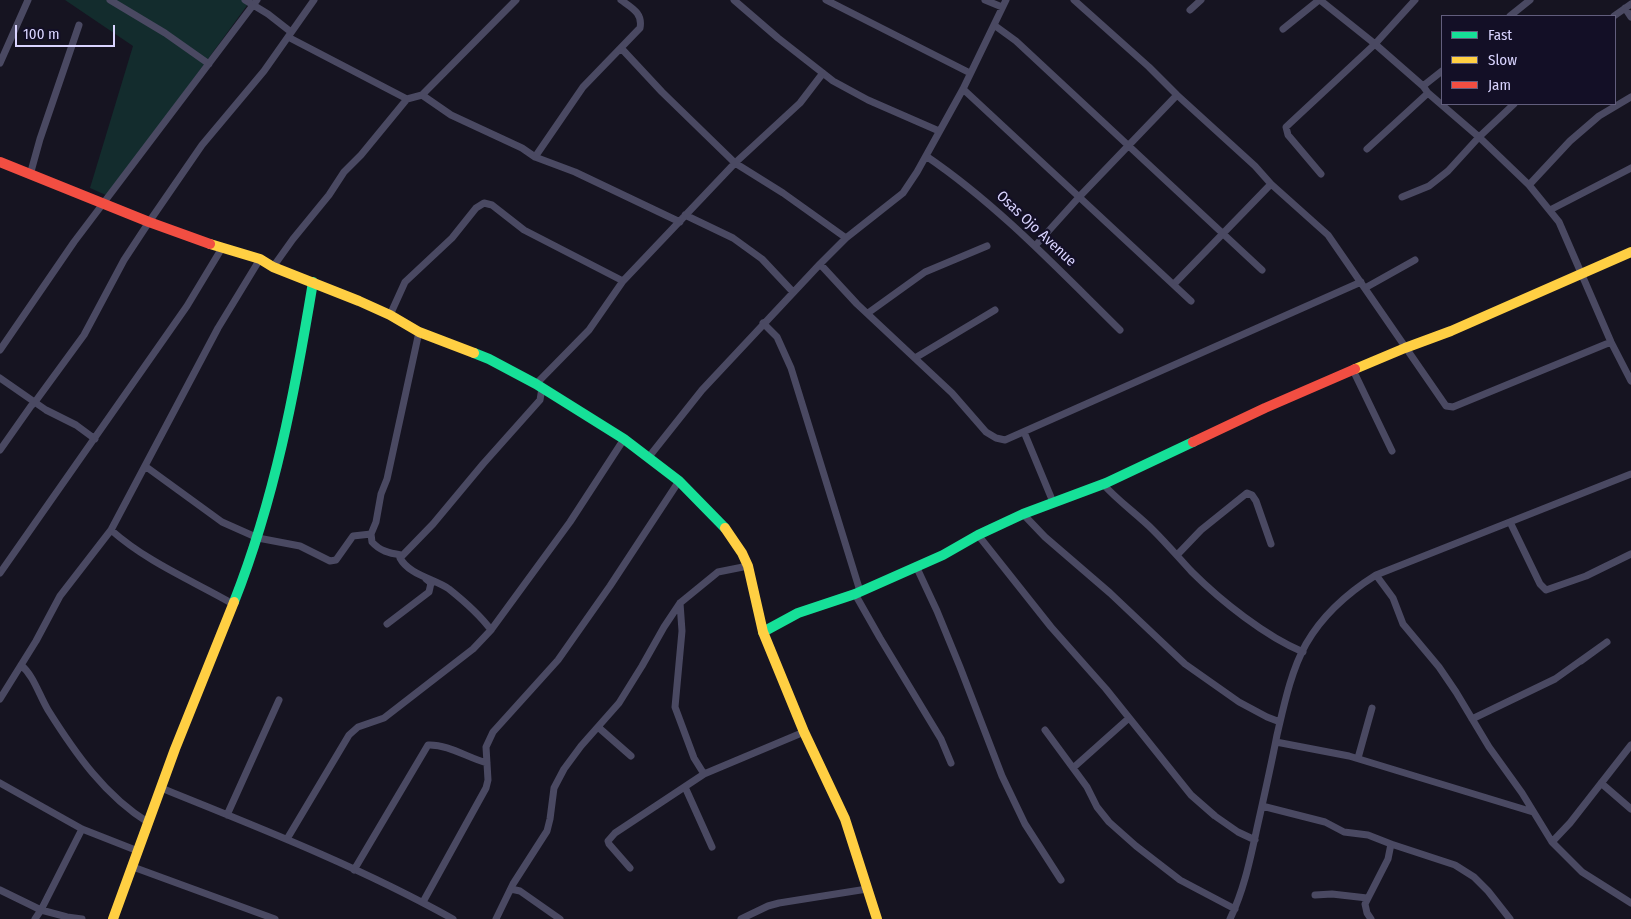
<!DOCTYPE html>
<html>
<head>
<meta charset="utf-8">
<style>
	body { margin:0 }
	#map { position:relative; width:1631px; height:919px; overflow:hidden; background:#161421; font-family:"Fira Sans Condensed",sans-serif }
	canvas { display:block }
	.legend { position:absolute; left:1441px; top:15px; width:175px; height:90px; box-sizing:border-box; background:#130f26; border:1px solid #625e7d; margin:0; padding:6px 9px; list-style:none; font-size:15px; color:#d9d4ff }
	.legend li { display:flex; align-items:center; gap:10px; height:25px }
	.legend b { width:25px; border:1px solid #625e7d }
	.scale { position:absolute; left:15px; top:25px; width:100px; height:22px; box-sizing:border-box; border:2px solid #d9d4ff; border-top:0; padding-left:6px; font-size:15px; line-height:18px; white-space:nowrap; color:#d9d4ff; -webkit-text-stroke:4px #130f26; paint-order:stroke }
</style>
</head>
<body>
<div id="map">
<canvas width="1631" height="919"></canvas>
<ul class="legend">
<li><b style="height:6px;background:#16e098"></b>Fast</li>
<li><b style="height:6px;background:#ffcf43"></b>Slow</li>
<li><b style="height:6px;background:#f24e42"></b>Jam</li>
</ul>
<div class="scale">100 m</div>
</div>
<script>
const ctx = document.querySelector('canvas').getContext('2d');
ctx.lineJoin = 'round';
function fillPath(path, color) { ctx.fillStyle = color; ctx.fill(path, 'evenodd'); }
function trace(path, color, width, dash) { ctx.strokeStyle = color; ctx.lineWidth = width; ctx.lineCap = dash ? 'butt' : 'round'; ctx.setLineDash(dash || []); ctx.stroke(path); }
function write(font, color, halo, rows, align = 'center') {
  ctx.font = font + ' "Fira Sans Condensed",sans-serif'; ctx.lineWidth = 4.5; ctx.setLineDash([]); ctx.textBaseline = 'middle'; ctx.strokeStyle = halo; ctx.fillStyle = color; for (const [text, x, y, turn = 0] of rows) {
    ctx.save(); ctx.translate(x, y); ctx.rotate((+turn || 0) * Math.PI / 180); ctx.textAlign = isNaN(turn) ? turn : align; if (halo) ctx.strokeText(text, 0, 0); ctx.fillText(text, 0, 0); ctx.restore();
  }
}
const green = new Path2D(`
	M 65,0 L 251,0 L 108,196 L 90,188 L 133,46 Z`);
const street = new Path2D(`
	M 110,0 L 165,33 L 209,64
	M 245,0 L 268,14 L 291,32
	M 734,0 L 778,38 L 833,81 L 868,100 L 939,131
	M 826,0 L 970,73
	M 985,0 L 1002,7
	M 1074,0 L 1149,67 L 1177,95 L 1255,166 L 1271,184 L 1328,235 L 1446,406 L 1453,407 L 1611,342
	M 1320,0 L 1375,44 L 1423,86 L 1428,93 L 1479,137 L 1529,185 L 1559,222 L 1611,342 L 1631,381
	M 1625,8 L 1631,17
	M 1190,10 L 1201,0
	M 1510,16 L 1530,0
	M 1614,16 L 1631,4
	M 994,25 L 1016,41 L 1262,270
	M 1283,29 L 1319,0
	M 288,37 L 407,99
	M 621,48 L 662,92 L 735,163 L 783,193 L 846,238
	M 0,63 L 28,0
	M 1423,86 L 1442,71
	M 963,89 L 1191,301
	M 422,95 L 451,115 L 522,148 L 535,157 L 575,172 L 680,222
	M 1367,149 L 1428,93
	M 926,156 C 998,205 1058,269 1120,330
	M 535,157 L 583,87 L 640,28 C 643,13 632,8 621,0
	M 1321,174 L 1288,135 L 1286,127 L 1375,44 L 1415,0
	M 30,175 L 40,139 L 79,25
	M 1529,185 L 1570,141 L 1599,116 L 1631,97
	M 1402,197 L 1429,186 L 1448,171 L 1479,137 L 1514,104
	M 1550,210 L 1631,168
	M 685,215 L 733,238 L 762,259 L 793,292
	M 1035,246 L 1080,196 L 1177,95
	M 820,264 L 857,304 L 952,393 L 986,432 L 996,438 L 1005,440 L 1361,282
	M 273,267 L 293,239 L 329,195 L 344,172 L 361,155 L 407,99 L 422,95 L 516,0
	M 1174,284 L 1271,184
	M 1365,288 L 1415,260
	M 868,313 L 925,272 L 987,246
	M 390,315 L 405,282 L 452,238 L 476,208 L 484,203 L 492,205 L 524,230 L 623,281
	M 763,323 L 777,337 L 791,368 L 860,591
	M 0,350 L 74,242 L 257,0
	M 915,358 L 995,310
	M 1353,370 L 1392,451
	M 0,378 L 46,410 L 76,425 L 95,439
	M 536,384 L 589,330 L 623,281 L 735,163 L 800,103 L 823,73
	M 1024,432 L 1053,502
	M 0,450 L 31,406 L 35,402 L 84,335 L 124,260 L 149,222 L 202,145 L 264,71 L 314,0
	M 648,458 L 702,390 L 820,264 L 846,238 L 903,193 L 917,172 L 963,89 L 1006,0
	M 145,466 L 222,522 L 258,538 L 300,546 L 330,561 L 336,560 L 353,536 L 371,534
	M 1103,484 C 1118,501 1137,514 1153,530 C 1167,544 1179,558 1192,572 C 1221,601 1265,636 1303,652
	M 1023,514 L 1045,537 L 1110,593 L 1185,664 L 1239,702 L 1267,717 L 1280,722
	M 1510,522 L 1540,584 L 1546,590 L 1586,576 L 1631,554
	M 111,530 C 147,562 191,580 233,604
	M 978,535 L 1051,627 L 1106,689 L 1191,795 L 1215,816 L 1238,832 L 1255,840
	M 1178,554 L 1201,530 L 1247,493 L 1252,495 L 1256,501 L 1271,544
	M 401,555 C 389,553 380,551 372,542 L 371,534 L 376,522 L 381,494 L 387,479 L 419,332
	M 916,566 L 937,611 L 960,667 L 1002,776 L 1025,824 L 1061,880
	M 0,573 L 187,306 L 222,248
	M 1376,575 L 1393,598 L 1403,624 L 1439,667 L 1456,692 L 1489,747 L 1522,793 L 1552,842 L 1582,872 L 1631,903
	M 855,594 L 880,638 L 941,739 L 951,763
	M 680,603 L 682,631 L 675,707 L 694,758 L 704,774
	M 387,624 L 429,592 L 431,583 L 426,579
	M 491,630 C 480,615 464,601 449,589 C 435,579 409,575 400,558 L 433,524 L 483,464 L 540,400 L 542,388
	M 21,665 C 34,676 39,695 48,710 C 75,753 105,796 149,823
	M 0,699 L 36,641 L 60,596 L 111,530 L 218,328 L 260,259
	M 1472,719 L 1555,679 L 1607,642 L 1581,661
	M 598,727 L 631,756
	M 1045,730 L 1087,787 L 1097,807 L 1109,822 L 1136,846 L 1180,880 L 1235,909
	M 1276,742 L 1349,756 L 1533,812
	M 1358,758 L 1372,708
	M 1073,768 L 1129,718
	M 0,783 L 82,829 L 138,851
	M 1601,783 L 1631,809
	M 685,787 L 712,847
	M 161,788 C 260,828 360,867 453,919
	M 1262,806 L 1325,822 L 1344,832 L 1368,835 L 1391,844 L 1455,865 L 1474,877 L 1488,891 L 1510,919
	M 227,815 L 279,700
	M 287,839 L 349,735 L 358,727 L 384,718 L 473,649 L 491,630 L 570,522 L 624,439
	M 1552,842 L 1570,823 L 1631,745
	M 133,867 L 275,919
	M 630,868 L 609,844 L 608,841 L 615,833 L 704,774 L 804,732
	M 354,870 L 428,745 C 448,744 468,758 487,763
	M 511,889 L 520,891 L 560,919
	M 0,890 L 41,910 L 82,829
	M 1315,895 L 1332,894 L 1367,898
	M 423,902 L 486,788 L 488,780 L 486,747 L 493,732 L 558,660 L 610,586 L 679,481
	M 35,919 L 41,910 L 67,917 L 82,919
	M 496,919 L 513,884 L 547,831 L 550,819 L 554,788 L 564,769 L 581,746 L 619,703 L 642,666 L 664,627 L 680,603 L 718,572 L 748,566
	M 741,919 L 768,906 L 779,903 L 867,889
	M 1230,919 C 1244,890 1250,860 1257,828 C 1264,797 1271,766 1277,735 C 1284,705 1291,671 1306,644 C 1322,616 1349,592 1376,575 L 1631,474
	M 1371,919 L 1367,913 L 1365,904 L 1388,859 L 1391,844`);
const fast = new Path2D(`
	M 474,353 L 489,359 L 536,384 L 624,439 L 679,481 L 725,528
	M 234,602 C 275,498 295,391 313,282
	M 763,632 L 798,613 L 855,594 L 943,555 L 978,535 L 1023,514 L 1106,483 L 1193,442`);
const slow = new Path2D(`
	M 210,244 L 260,259 L 273,267 L 359,301 L 390,315 L 419,332 L 474,353
	M 1355,369 L 1405,348 L 1451,331 L 1631,252
	M 725,528 L 742,553 L 748,566 L 763,632 L 804,732 L 845,819 L 877,919
	M 113,919 L 175,749 L 234,602`);
const jam = new Path2D(`
	M 0,162 L 149,222 L 210,244
	M 1193,442 L 1265,408 L 1355,369`);
const streetNames = [
	["Osas Ojo Avenue",1036,229,43]
];
fillPath(green, '#132c2d');
trace(street, '#4a4962', 7);
trace(fast, '#16e098', 10);
trace(slow, '#ffcf43', 10);
trace(jam, '#f24e42', 10);
write('15px', '#d9d4ff', '#130f26', streetNames);
</script>
</body>
</html>
